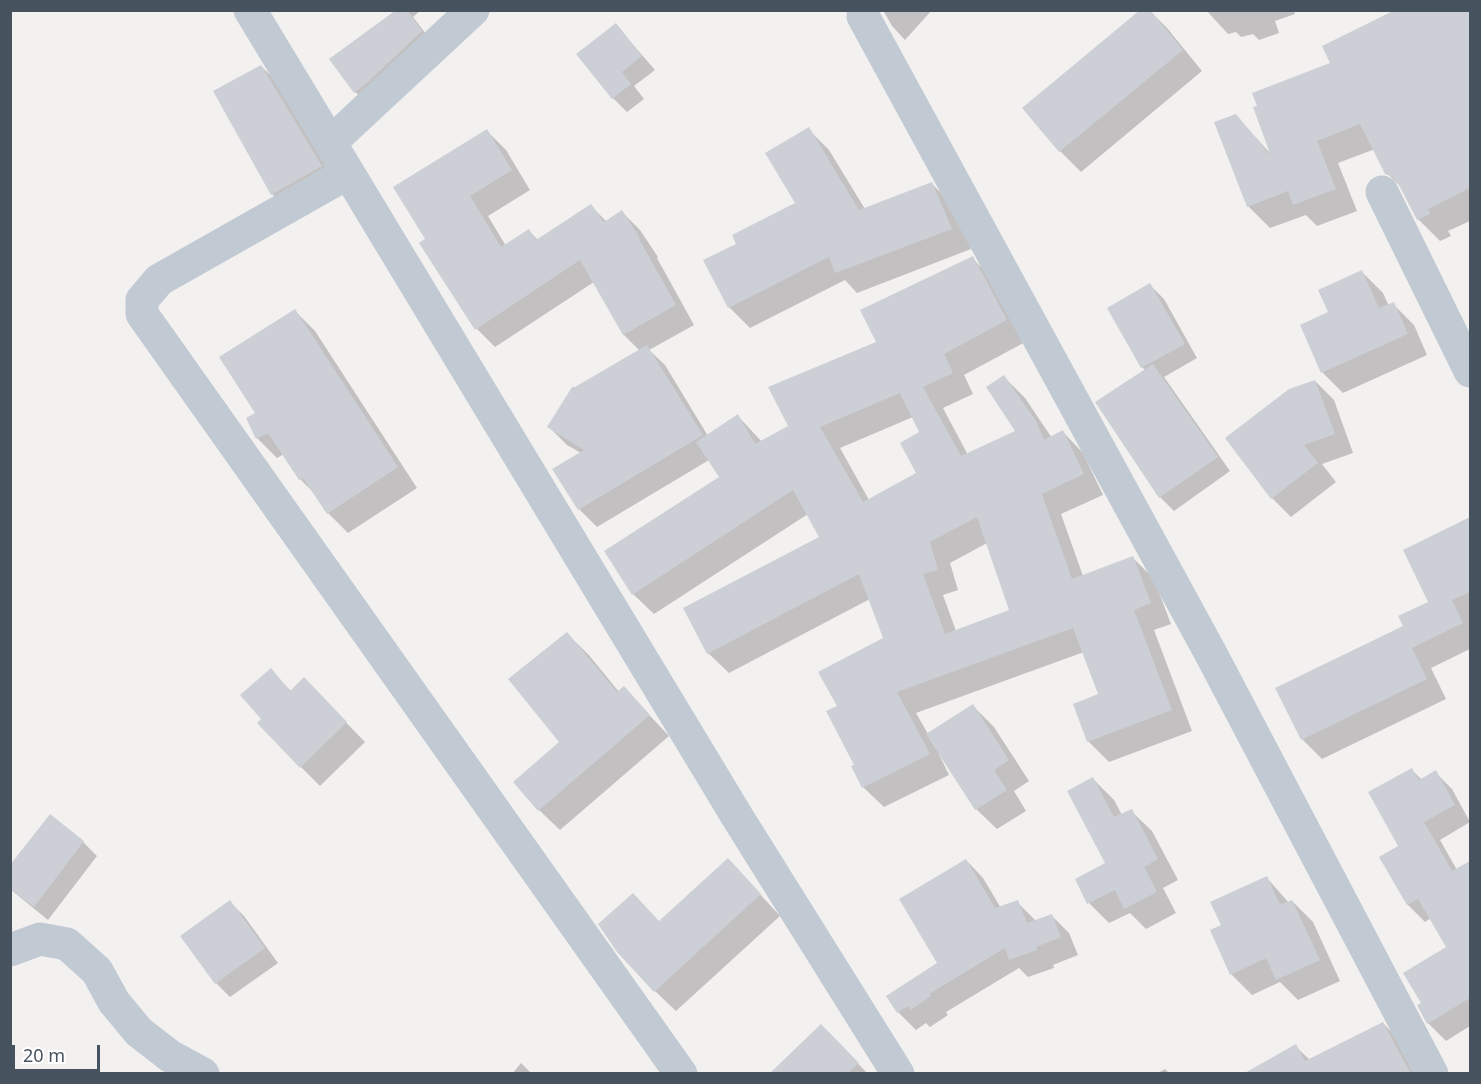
<!DOCTYPE html>
<html>
<head>
<meta charset="utf-8">
<style>
	body { margin:0 }
	#map { position:relative; width:1481px; height:1084px; overflow:hidden; background:#f3f0f0; font-family:"Noto Sans",sans-serif }
	canvas { display:block }
	.frame { position:absolute; inset:0; border:12px solid #47525f; pointer-events:none }
	.scale { position:absolute; left:12px; top:1045px; width:88px; height:27px; box-sizing:border-box; border:3px solid #47525f; border-top:0; padding-left:8px; font-size:18px; line-height:21px; white-space:nowrap; color:#47525f; -webkit-text-stroke:4px #fff; paint-order:stroke }
</style>
</head>
<body>
<div id="map">
<canvas width="1481" height="1084"></canvas>
<div class="frame"></div>
<div class="scale">20 m</div>
</div>
<script>
const ctx = document.querySelector('canvas').getContext('2d');
ctx.lineJoin = 'round';
function fillPath(path, color) { ctx.fillStyle = color; ctx.fill(path, 'evenodd'); }
function trace(path, color, width, dash) { ctx.strokeStyle = color; ctx.lineWidth = width; ctx.lineCap = dash ? 'butt' : 'round'; ctx.setLineDash(dash || []); ctx.stroke(path); }
const shadow = new Path2D(`
	M 399,10 L 421,10 L 413,17 L 435,46 L 369,105 L 355,92 Z
	M 871,10 L 932,10 L 905,40 L 892,26 L 884,12 Z
	M 1149,10 L 1167,28 L 1202,71 L 1081,172 L 1060,151 L 1024,108 Z
	M 1206,10 L 1294,10 L 1295,14 L 1275,21 L 1279,33 L 1259,40 L 1253,34 L 1241,37 L 1236,32 L 1228,34 Z
	M 1399,10 L 1470,10 L 1470,221 L 1448,231 L 1451,236 L 1440,241 L 1418,219 L 1404,190 L 1387,173 L 1375,149 L 1338,163 L 1357,211 L 1317,226 L 1306,215 L 1270,228 L 1248,206 L 1237,117 L 1271,154 L 1333,64 Z
	M 616,25 L 655,70 L 634,86 L 644,99 L 627,112 L 613,98 Z
	M 261,66 L 282,87 L 342,187 L 293,215 L 272,194 Z
	M 808,129 L 829,150 L 865,209 L 932,184 L 953,205 L 971,249 L 857,293 L 845,280 L 750,328 L 729,307 L 738,244 L 797,203 Z
	M 487,131 L 506,150 L 530,190 L 488,216 L 506,246 L 529,231 L 538,240 L 591,206 L 607,222 L 622,212 L 640,230 L 658,257 L 657,258 L 694,325 L 649,350 L 665,365 L 708,436 L 738,416 L 762,442 L 790,427 L 878,343 L 972,258 L 993,279 L 1027,341 L 964,375 L 973,394 L 943,408 L 968,455 L 1017,432 L 1004,377 L 1025,398 L 1052,438 L 1063,432 L 1083,453 L 1103,495 L 1061,514 L 1083,576 L 1133,558 L 1154,579 L 1171,624 L 1154,630 L 1192,731 L 1109,762 L 1088,741 L 1100,695 L 1084,652 L 916,713 L 928,734 L 973,706 L 994,727 L 1029,781 L 1014,791 L 1026,811 L 997,829 L 976,809 L 941,753 L 939,754 L 949,775 L 884,807 L 863,787 L 839,707 L 885,639 L 870,599 L 729,673 L 708,653 L 821,538 L 808,514 L 654,614 L 633,594 L 721,477 L 709,460 L 597,527 L 579,509 L 581,453 L 567,445 L 549,427 L 640,351 L 624,335 L 594,282 L 495,347 L 477,329 L 427,239 ZM 913,417 L 921,433 L 918,474 L 869,500 L 840,448 ZM 987,543 L 1011,611 L 956,631 L 943,595 L 958,590 L 950,563 Z
	M 1362,272 L 1383,293 L 1389,306 L 1393,304 L 1414,325 L 1427,355 L 1343,393 L 1322,372 L 1330,313 Z
	M 1150,285 L 1164,299 L 1197,358 L 1164,377 L 1230,471 L 1174,511 L 1160,497 L 1097,403 L 1146,371 L 1142,367 Z
	M 295,311 L 315,331 L 417,488 L 348,533 L 328,513 L 317,496 L 300,479 L 284,454 L 277,458 L 257,438 L 257,414 Z
	M 1315,381 L 1334,400 L 1353,453 L 1322,464 L 1336,482 L 1291,517 L 1272,498 Z
	M 1470,519 L 1470,649 L 1431,668 L 1446,699 L 1322,759 L 1302,739 L 1430,602 L 1405,550 Z
	M 567,634 L 588,654 L 619,692 L 624,688 L 669,736 L 560,830 L 539,810 L 561,742 Z
	M 270,670 L 291,691 L 323,699 L 365,742 L 320,786 L 301,767 L 263,719 Z
	M 1412,770 L 1422,780 L 1435,772 L 1452,789 L 1470,822 L 1440,840 L 1457,870 L 1470,863 L 1470,918 L 1446,932 L 1431,918 L 1425,922 L 1408,905 L 1381,858 L 1400,847 Z
	M 1093,779 L 1114,800 L 1122,815 L 1131,811 L 1152,831 L 1178,880 L 1163,888 L 1176,913 L 1146,929 L 1130,913 L 1109,923 L 1089,903 L 1107,864 Z
	M 50,816 L 83,842 L 97,856 L 48,920 L 10,889 L 10,867 Z
	M 966,860 L 983,878 L 1001,908 L 1017,902 L 1036,921 L 1051,915 L 1069,933 L 1078,955 L 1053,965 L 1054,968 L 1028,977 L 1019,968 L 946,1012 L 948,1015 L 930,1027 L 926,1023 L 916,1030 L 898,1012 L 939,963 Z
	M 1267,878 L 1289,903 L 1292,901 L 1313,922 L 1340,981 L 1298,1000 L 1280,982 L 1252,995 L 1231,974 Z
	M 748,881 L 780,916 L 676,1011 L 655,991 L 660,922 Z
	M 230,902 L 244,916 L 278,963 L 230,997 L 216,983 Z
	M 1470,946 L 1470,1026 L 1446,1041 L 1428,1023 L 1423,1003 L 1466,947 Z
	M 1383,1023 L 1401,1042 L 1419,1074 L 1272,1074 L 1295,1046 L 1310,1060 Z
	M 842,1047 L 868,1074 L 771,1074 Z
	M 521,1063 L 532,1074 L 512,1074 Z
	M 1165,1069 L 1170,1074 L 1156,1074 Z`);
const building = new Path2D(`
	M 396,10 L 407,10 L 422,31 L 367,83 L 354,93 L 329,59 Z
	M 1140,10 L 1150,10 L 1183,50 L 1059,152 L 1022,108 Z
	M 1395,10 L 1470,10 L 1470,188 L 1428,209 L 1430,214 L 1417,220 L 1398,183 L 1393,177 L 1385,174 L 1360,124 L 1317,141 L 1336,189 L 1293,205 L 1288,191 L 1247,207 L 1214,122 L 1236,114 L 1271,156 L 1253,107 L 1257,106 L 1252,93 L 1330,63 L 1322,46 Z
	M 616,23 L 642,56 L 622,72 L 631,84 L 612,99 L 576,54 Z
	M 261,65 L 322,166 L 271,195 L 213,91 Z
	M 809,127 L 859,210 L 932,182 L 952,229 L 835,273 L 829,257 L 728,308 L 703,260 L 736,244 L 732,235 L 795,203 L 765,153 Z
	M 487,129 L 512,170 L 470,196 L 501,247 L 529,229 L 536,240 L 591,204 L 604,222 L 622,210 L 640,238 L 639,239 L 676,305 L 623,335 L 580,260 L 475,330 L 419,243 L 425,239 L 393,187 Z
	M 973,256 L 1007,320 L 944,354 L 953,373 L 923,387 L 961,456 L 1015,431 L 986,387 L 1004,375 L 1036,421 L 1044,440 L 1063,430 L 1084,474 L 1042,494 L 1072,579 L 1133,556 L 1151,603 L 1134,610 L 1172,710 L 1087,742 L 1073,704 L 1098,694 L 1073,628 L 897,692 L 930,754 L 862,788 L 851,766 L 854,765 L 826,711 L 837,706 L 818,672 L 883,638 L 859,574 L 707,654 L 683,608 L 819,537 L 793,490 L 632,595 L 604,551 L 719,477 L 696,442 L 738,414 L 755,444 L 788,426 L 768,387 L 876,342 L 860,310 ZM 900,393 L 919,432 L 900,443 L 916,473 L 863,502 L 820,427 ZM 977,517 L 1009,610 L 945,634 L 923,574 L 938,570 L 930,542 Z
	M 1362,270 L 1379,308 L 1394,302 L 1408,334 L 1321,373 L 1300,325 L 1328,312 L 1318,290 Z
	M 1150,283 L 1185,344 L 1141,368 L 1107,308 Z
	M 295,309 L 398,467 L 327,514 L 303,478 L 299,480 L 268,433 L 256,439 L 246,418 L 255,413 L 219,357 Z
	M 647,345 L 703,435 L 578,510 L 552,469 L 584,450 L 547,427 L 572,387 L 575,387 Z
	M 1153,364 L 1218,457 L 1159,498 L 1095,402 Z
	M 1315,380 L 1335,434 L 1304,445 L 1318,463 L 1271,499 L 1225,438 L 1289,389 Z
	M 1470,517 L 1470,592 L 1452,600 L 1463,623 L 1412,648 L 1427,679 L 1301,740 L 1275,688 L 1403,626 L 1398,616 L 1428,602 L 1403,550 Z
	M 567,632 L 617,692 L 624,686 L 650,715 L 538,811 L 513,782 L 559,742 L 508,679 Z
	M 271,668 L 290,691 L 304,677 L 347,722 L 300,768 L 257,723 L 261,719 L 240,695 Z
	M 973,704 L 1009,760 L 994,770 L 1007,790 L 975,810 L 926,734 Z
	M 1412,768 L 1419,780 L 1436,770 L 1455,805 L 1424,822 L 1452,871 L 1470,861 L 1470,998 L 1427,1024 L 1417,1005 L 1421,1003 L 1403,973 L 1446,947 L 1418,899 L 1407,905 L 1379,857 L 1398,846 L 1368,792 Z
	M 1093,777 L 1114,817 L 1132,809 L 1158,859 L 1144,867 L 1157,892 L 1124,909 L 1115,890 L 1087,904 L 1075,879 L 1105,863 L 1067,791 Z
	M 50,814 L 84,841 L 34,907 L 10,889 L 10,865 Z
	M 728,858 L 761,894 L 654,992 L 617,952 L 598,924 L 633,893 L 659,921 Z
	M 966,859 L 995,908 L 1018,900 L 1027,923 L 1052,914 L 1061,937 L 1036,947 L 1037,950 L 1009,960 L 1005,948 L 929,994 L 931,996 L 911,1010 L 908,1006 L 897,1013 L 886,996 L 937,963 L 899,899 Z
	M 1267,876 L 1280,905 L 1292,900 L 1320,960 L 1276,980 L 1266,958 L 1230,975 L 1210,930 L 1221,925 L 1210,902 Z
	M 230,900 L 265,948 L 215,984 L 180,936 Z
	M 1383,1022 L 1411,1074 L 1243,1074 L 1296,1044 L 1305,1061 Z
	M 821,1024 L 859,1063 L 847,1074 L 769,1074 Z`);
const minor = new Path2D(`
	M 250,10 L 738,818 L 898,1074
	M 863,16 L 1211,654 L 1432,1074
	M 330,143 L 473,10
	M 348,173 L 159,280 L 142,300 L 142,314 L 681,1074
	M 1382,192 L 1470,371
	M 10,950 L 40,939 L 67,944 L 97,971 L 114,1002 L 139,1032 L 170,1056 L 203,1074`);
fillPath(shadow, '#0003');
fillPath(building, '#cccfd5');
trace(minor, '#c1cad3', 33);
</script>
</body>
</html>
